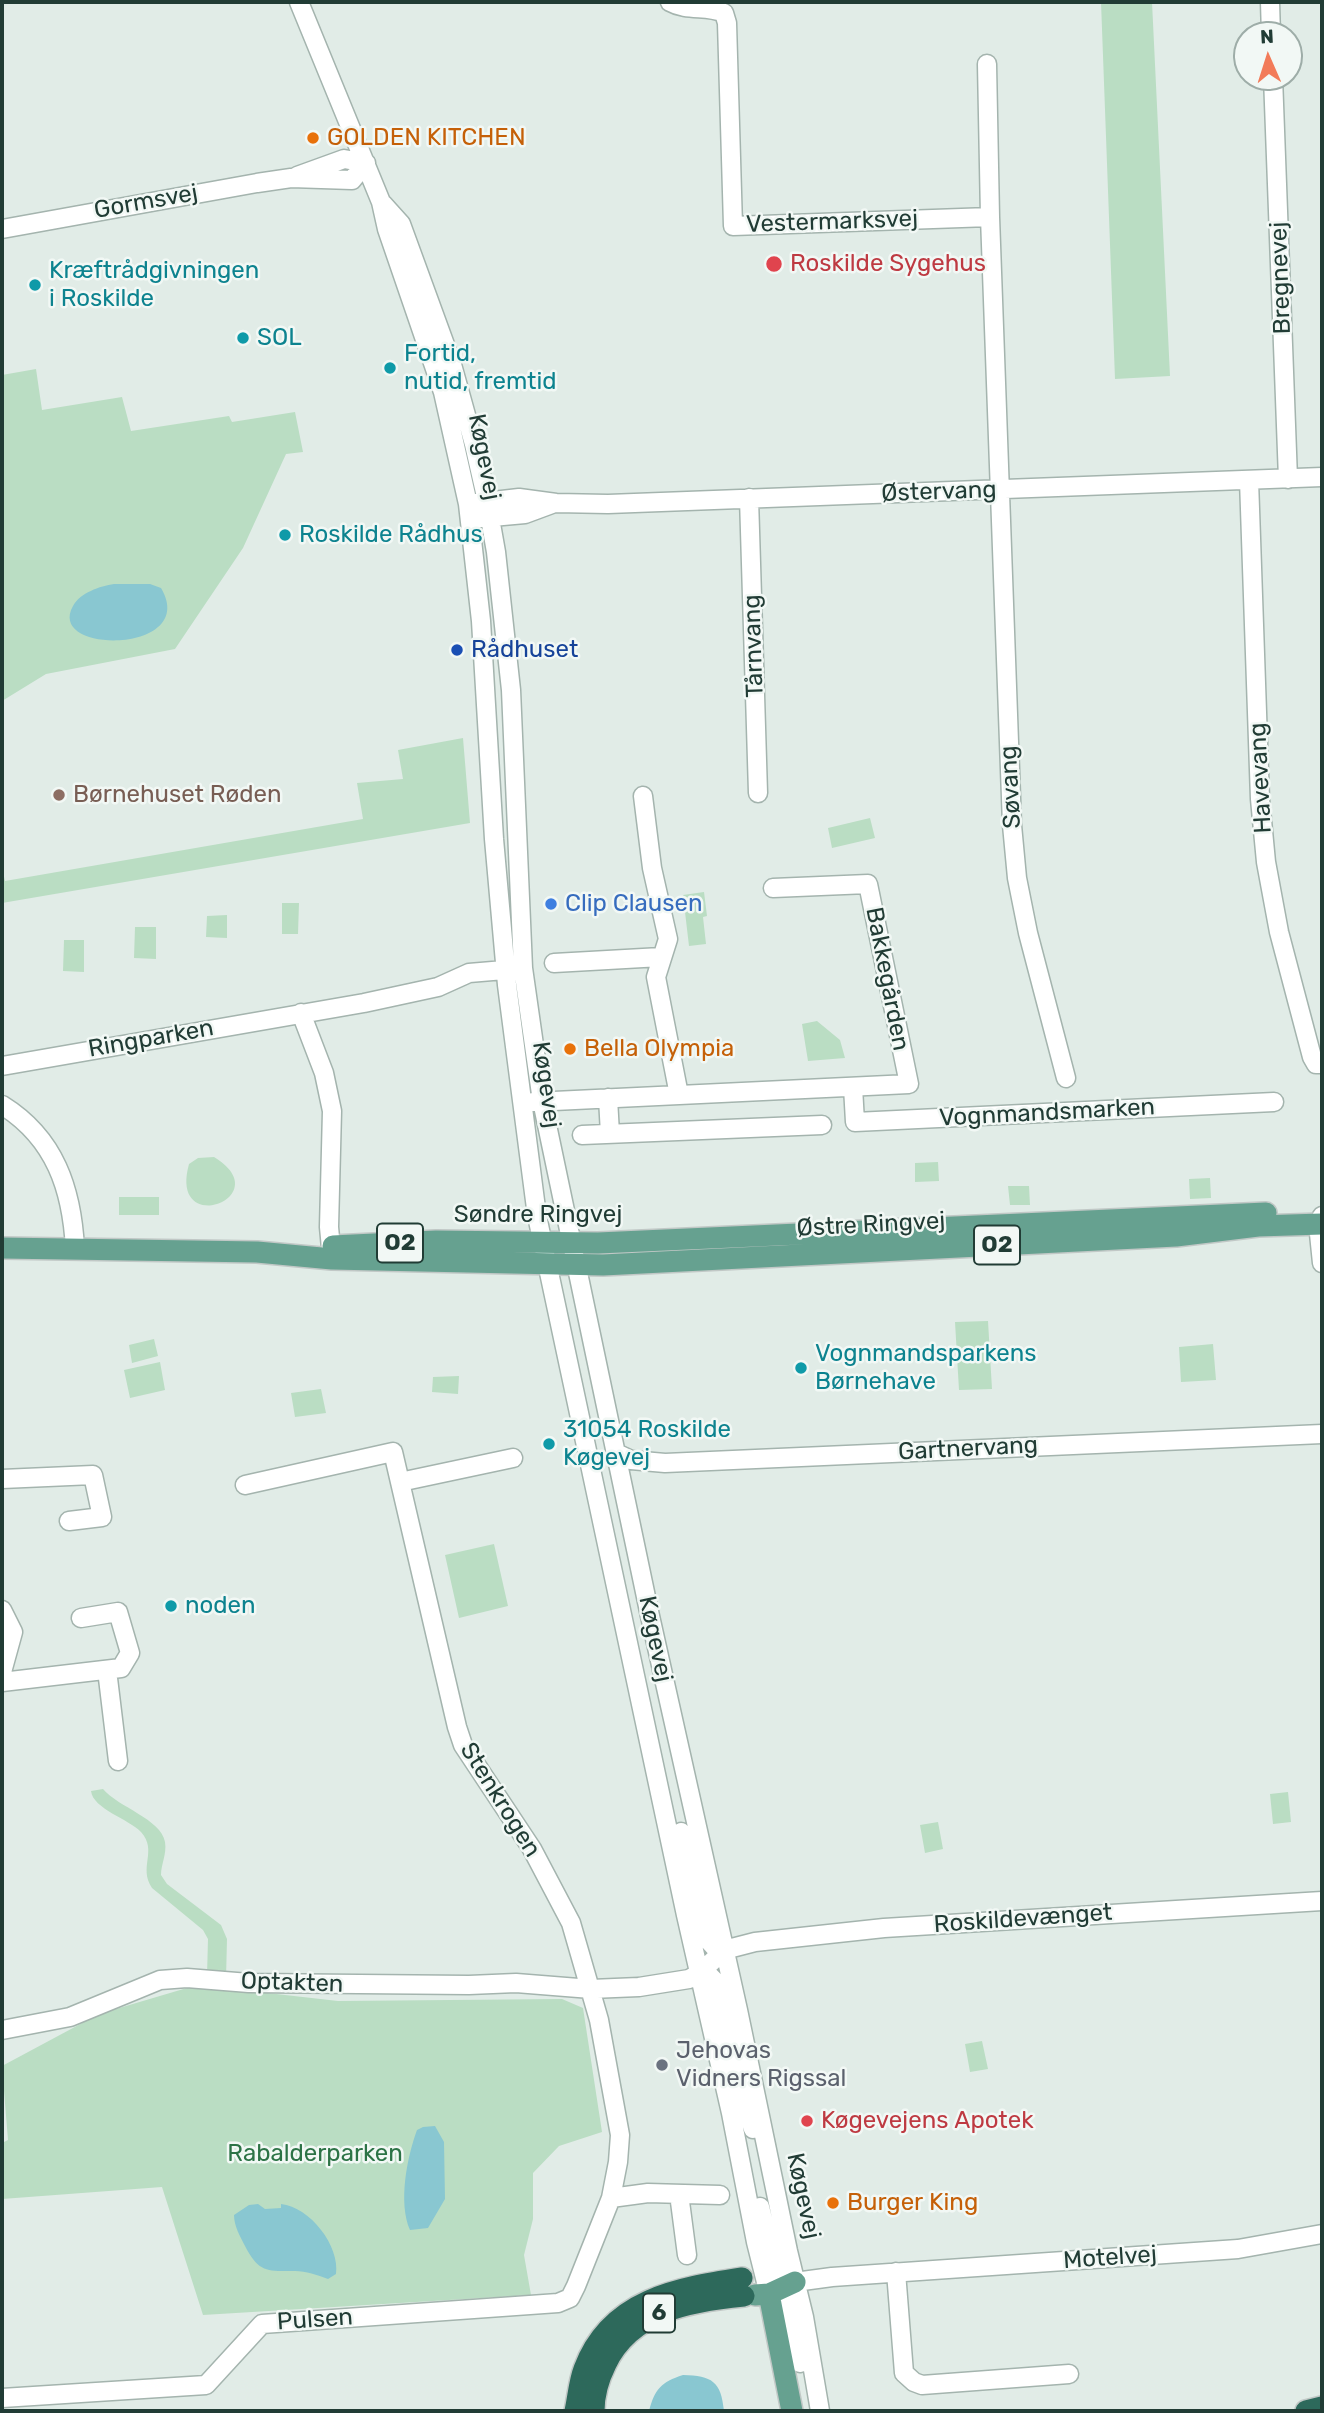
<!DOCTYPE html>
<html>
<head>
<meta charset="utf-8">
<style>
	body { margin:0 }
	#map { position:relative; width:1324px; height:2413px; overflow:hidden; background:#e1ece7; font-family:Rubik,sans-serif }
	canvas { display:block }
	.frame { position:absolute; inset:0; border:4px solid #213c35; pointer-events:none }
	.north { position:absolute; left:1233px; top:21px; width:70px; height:70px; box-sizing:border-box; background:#f2f8f5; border:2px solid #9eada8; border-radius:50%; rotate:357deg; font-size:19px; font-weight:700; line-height:28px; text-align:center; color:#213c35 }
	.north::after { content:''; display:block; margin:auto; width:24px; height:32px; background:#f27b59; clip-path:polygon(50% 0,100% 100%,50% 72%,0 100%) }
</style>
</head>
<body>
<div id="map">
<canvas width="1324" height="2413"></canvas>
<div class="frame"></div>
<div class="north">N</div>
</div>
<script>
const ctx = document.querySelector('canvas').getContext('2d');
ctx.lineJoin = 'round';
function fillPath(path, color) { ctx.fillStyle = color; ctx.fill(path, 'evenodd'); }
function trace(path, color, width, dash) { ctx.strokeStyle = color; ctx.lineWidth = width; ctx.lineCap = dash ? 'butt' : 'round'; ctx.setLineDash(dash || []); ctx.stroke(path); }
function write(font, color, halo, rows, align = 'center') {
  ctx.font = font + ' Rubik,sans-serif'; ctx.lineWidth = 5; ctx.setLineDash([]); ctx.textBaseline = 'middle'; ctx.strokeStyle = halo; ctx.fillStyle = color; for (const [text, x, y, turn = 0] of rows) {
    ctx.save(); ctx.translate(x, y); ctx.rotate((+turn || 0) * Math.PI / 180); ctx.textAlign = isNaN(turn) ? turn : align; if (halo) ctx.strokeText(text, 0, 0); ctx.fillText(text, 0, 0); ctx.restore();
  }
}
const green = new Path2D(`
	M 1101,2 L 1152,2 L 1170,376 L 1115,379 Z
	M 36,369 L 42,410 L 122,397 L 131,431 L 229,416 L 232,422 L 295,412 L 303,452 L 286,454 L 243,548 L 175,649 L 46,674 L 2,701 L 2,375 Z
	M 463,738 L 470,823 L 2,903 L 2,868 L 5,881 L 363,819 L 357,783 L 403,779 L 398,750 Z
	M 870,818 L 875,838 L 832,848 L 828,828 Z
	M 704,892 L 707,916 L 703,917 L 706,944 L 689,946 L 683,895 Z
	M 282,903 L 299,903 L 298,934 L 282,934 Z
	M 227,915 L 227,938 L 206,937 L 207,916 Z
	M 135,927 L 156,927 L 156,959 L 134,958 Z
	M 64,940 L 84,940 L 84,972 L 63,971 Z
	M 817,1021 L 840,1040 L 845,1058 L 808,1061 L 802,1024 Z
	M 214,1157 C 280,1197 168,1239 189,1164 L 198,1158 Z
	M 938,1162 L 939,1181 L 915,1182 L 915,1163 Z
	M 1210,1178 L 1211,1198 L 1190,1199 L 1189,1179 Z
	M 1008,1186 L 1029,1186 L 1030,1205 L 1010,1205 Z
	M 119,1197 L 159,1197 L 159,1215 L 119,1215 Z
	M 988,1321 L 992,1389 L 959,1390 L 955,1322 Z
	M 154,1339 L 158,1356 L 132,1363 L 129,1345 Z
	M 1213,1344 L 1216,1380 L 1181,1382 L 1179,1347 Z
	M 160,1362 L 165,1390 L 130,1398 L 124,1370 Z
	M 459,1376 L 458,1394 L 432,1392 L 433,1377 Z
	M 321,1389 L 326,1413 L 295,1417 L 291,1393 Z
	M 494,1544 L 508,1606 L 459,1618 L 445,1555 Z
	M 103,1789 C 118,1807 161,1819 165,1842 C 167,1854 161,1864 161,1875 L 167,1884 L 221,1925 L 227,1939 L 226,1979 L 207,1976 L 208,1939 L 203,1930 L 152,1888 C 138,1867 158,1851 141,1832 C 129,1819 93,1809 91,1791 Z
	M 1288,1792 L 1291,1822 L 1273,1824 L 1270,1794 Z
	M 938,1822 L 943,1849 L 925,1853 L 920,1825 Z
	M 197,1985 L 338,2001 L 562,1999 L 583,2008 L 602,2132 L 559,2146 L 533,2173 L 533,2219 L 524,2255 L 531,2295 L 203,2315 L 162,2187 L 2,2199 L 2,2143 L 8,2140 L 2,2066 L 99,2014 Z
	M 982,2041 L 988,2069 L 970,2072 L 965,2044 Z`);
const water = new Path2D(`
	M 114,584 L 150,584 L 161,588 C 200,654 45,655 73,606 C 80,593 100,586 114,584 Z
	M 435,2126 L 444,2142 L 445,2199 L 428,2228 L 410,2230 C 398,2203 407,2157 417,2130 L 423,2127 Z
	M 258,2204 L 265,2209 L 281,2208 L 281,2204 C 310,2207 340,2246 336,2274 L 328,2279 C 317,2275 306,2271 295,2271 C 267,2271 259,2273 245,2246 C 240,2236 234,2226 234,2215 L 249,2205 Z
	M 683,2375 C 712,2376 721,2381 724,2411 L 649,2411 C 655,2389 661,2382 683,2375 Z`);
const minor = new Path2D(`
	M 299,2 L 381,202 L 387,229 L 443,392 L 468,504 L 481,621 L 494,839 L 507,985 L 537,1216 L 686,1915 L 731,2113 L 756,2242 L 769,2294
	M 670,2 C 688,12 706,5 724,13 L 727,23 L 733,226 L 990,217 L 1012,825 L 1017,878 L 1028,933 L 1066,1078
	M 1270,2 L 1271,35
	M 987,64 L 990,217
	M 1273,77 L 1288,479
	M 297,176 L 344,159 L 366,163
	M 383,204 L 401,224 L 451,361 L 474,444 L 487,501 L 496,552 L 511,690 L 523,968 L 542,1101 L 650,1616 L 738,2010 L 788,2251 L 804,2317 L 820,2411
	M 2,229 L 257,183 L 291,178 L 352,180 L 366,163
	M 1249,480 L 1260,799 L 1266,862 L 1279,932 L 1312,1057 L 1316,1064 L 1322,1064
	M 749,498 L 758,793
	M 476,503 L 519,498 L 556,503 L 608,504 L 1322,477
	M 481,518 L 525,514 L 552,504
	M 643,796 L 652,868 L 668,939 L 656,977 L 679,1095
	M 554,963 L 661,957
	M 301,1013 L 324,1073 L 332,1111 L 329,1227 L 332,1259
	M 2,1066 L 364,1003 L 438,987 L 469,973 L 516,969
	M 853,1087 L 855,1122 L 1274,1102
	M 608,1098 L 610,1134
	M 533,1102 L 909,1084 L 868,884 L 773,888
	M 2,1105 C 55,1138 72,1189 75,1249
	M 582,1135 L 822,1125
	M 1322,1216 L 1318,1224 L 1322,1263
	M 616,1453 L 631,1460 L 665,1463 L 1322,1434
	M 2,1479 L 93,1475 L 102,1517 L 69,1521
	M 400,1482 L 513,1458
	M 2,1610 L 13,1632 L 2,1672
	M 107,1670 L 118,1761
	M 2,1682 L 121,1668 L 130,1653 L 118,1612 L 81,1618
	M 681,1832 L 706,1938 L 716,1949 L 724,1950
	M 700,1973 L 710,1976 L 717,1983 L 740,2090 L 753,2129
	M 2,2030 L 70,2017 L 160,1980 L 187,1978 L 249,1983 L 469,1985 L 516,1983 L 591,1989 L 639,1987 L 689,1979 L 700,1973 L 724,1950 L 755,1942 L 884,1928 L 1322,1901
	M 679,2194 L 687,2255
	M 611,2198 L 648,2193 L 720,2195
	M 760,2207 L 775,2268 L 783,2276 L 795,2282
	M 896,2272 L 904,2373 L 914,2382 L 922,2385 L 1069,2374
	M 783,2279 L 795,2282 L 832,2277 L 1238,2249 L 1322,2234
	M 769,2280 L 788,2305 L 800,2363
	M 2,2398 L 206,2385 L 262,2324 L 558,2303 L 570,2298 L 576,2286 L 611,2198 L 618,2162 L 620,2135 L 599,2020 L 571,1923 L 532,1849 L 463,1745 L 457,1727 L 393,1452 L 245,1485`);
const major = new Path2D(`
	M 333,1246 L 436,1241 L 598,1243 L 1266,1213
	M 2,1248 L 257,1252 L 332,1259 L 603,1265 L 1176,1236 L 1258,1226 L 1322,1224
	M 769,2294 L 792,2411
	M 755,2295 L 769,2294 L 795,2282`);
const highway = new Path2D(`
	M 575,2411 C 578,2398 579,2382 584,2369 C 610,2299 677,2288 742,2278
	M 594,2411 C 594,2395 599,2378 606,2364 C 631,2311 691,2301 744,2296
	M 1306,2411 L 1322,2407`);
const markers = [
	[313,138,7,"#e8710a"],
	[774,264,9,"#e0444e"],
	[35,285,7,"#0f9aa8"],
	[243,338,7,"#0f9aa8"],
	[390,368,7,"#0f9aa8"],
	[285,535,7,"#0f9aa8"],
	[457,650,7,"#1a4fb4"],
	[59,795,7,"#8d6e63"],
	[551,904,7,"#3f7fe0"],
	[570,1049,7,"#e8710a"],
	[801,1368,7,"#0f9aa8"],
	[549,1444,7,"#0f9aa8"],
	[171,1606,7,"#0f9aa8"],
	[662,2065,7,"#6b7280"],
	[807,2121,7,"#e0444e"],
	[833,2203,7,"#e8710a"]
];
const shields = [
	[400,1243,46],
	[997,1245,46],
	[659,2313,32]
];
const shieldNames = [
	["O2",400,1243],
	["O2",997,1245],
	["6",659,2313]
];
const foodNames = [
	["GOLDEN KITCHEN",327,138],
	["Bella Olympia",584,1049],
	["Burger King",847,2203]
];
const streetNames = [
	["Gormsvej",146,202,-10],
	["Vestermarksvej",832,222,-2],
	["Bregnevej",1281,278,-92],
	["Køgevej",484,457,79],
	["Østervang",939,492,-2],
	["Tårnvang",754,646,-92],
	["Havevang",1261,778,-93],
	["Søvang",1011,787,-93],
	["Bakkegården",887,979,79],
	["Ringparken",151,1039,-10],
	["Køgevej",546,1085,82],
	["Vognmandsmarken",1047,1113,-3],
	["Søndre Ringvej",538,1215],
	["Østre Ringvej",871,1225,-3],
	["Gartnervang",968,1449,-3],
	["Køgevej",655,1639,78],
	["Stenkrogen",500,1800,58],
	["Roskildevænget",1023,1919,-4],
	["Optakten",292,1983,2],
	["Køgevej",803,2196,78],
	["Motelvej",1110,2258,-4],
	["Pulsen",315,2320,-4]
];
const healthNames = [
	["Roskilde Sygehus",790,264],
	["Køgevejens Apotek",821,2121]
];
const cultureNames = [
	["Kræftrådgivningen",49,271],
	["i Roskilde",49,299],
	["SOL",257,338],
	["Fortid,",404,354],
	["nutid, fremtid",404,382],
	["Roskilde Rådhus",299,535],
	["Vognmandsparkens",815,1354],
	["Børnehave",815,1382],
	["31054 Roskilde",563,1430],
	["Køgevej",563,1458],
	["noden",185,1606]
];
const transitNames = [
	["Rådhuset",471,650]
];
const educationNames = [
	["Børnehuset Røden",73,795]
];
const shopNames = [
	["Clip Clausen",565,904]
];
const worshipNames = [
	["Jehovas",676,2051],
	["Vidners Rigssal",676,2079]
];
const parkNames = [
	["Rabalderparken",315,2154]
];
fillPath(green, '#baddc3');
fillPath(water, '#89c7d1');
trace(minor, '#a4b4ae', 21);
trace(major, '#c1c8c6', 24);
trace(highway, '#c1c8c6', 24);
trace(minor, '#fff', 18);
trace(major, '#66a190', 21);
trace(highway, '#2d695b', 21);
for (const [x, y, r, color] of markers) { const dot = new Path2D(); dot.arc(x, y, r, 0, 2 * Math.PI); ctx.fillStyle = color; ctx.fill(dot); trace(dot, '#f2f8f5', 2.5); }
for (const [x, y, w] of shields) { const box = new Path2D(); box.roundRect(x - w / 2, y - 19.5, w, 39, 5); ctx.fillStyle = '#f2f8f5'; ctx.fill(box); trace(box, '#213c35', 2); }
write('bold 23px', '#213c35', null, shieldNames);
write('24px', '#c56008', '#f2f8f5', foodNames, 'left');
write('24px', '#213c35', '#f2f8f5', streetNames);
write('24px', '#be3a42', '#f2f8f5', healthNames, 'left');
write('24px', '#0d838f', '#f2f8f5', cultureNames, 'left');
write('24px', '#164399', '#f2f8f5', transitNames, 'left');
write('24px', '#785e54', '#f2f8f5', educationNames, 'left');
write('24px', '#366cbe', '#f2f8f5', shopNames, 'left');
write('24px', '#5b616d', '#f2f8f5', worshipNames, 'left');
write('24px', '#2c7346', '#f2f8f5', parkNames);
</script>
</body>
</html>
